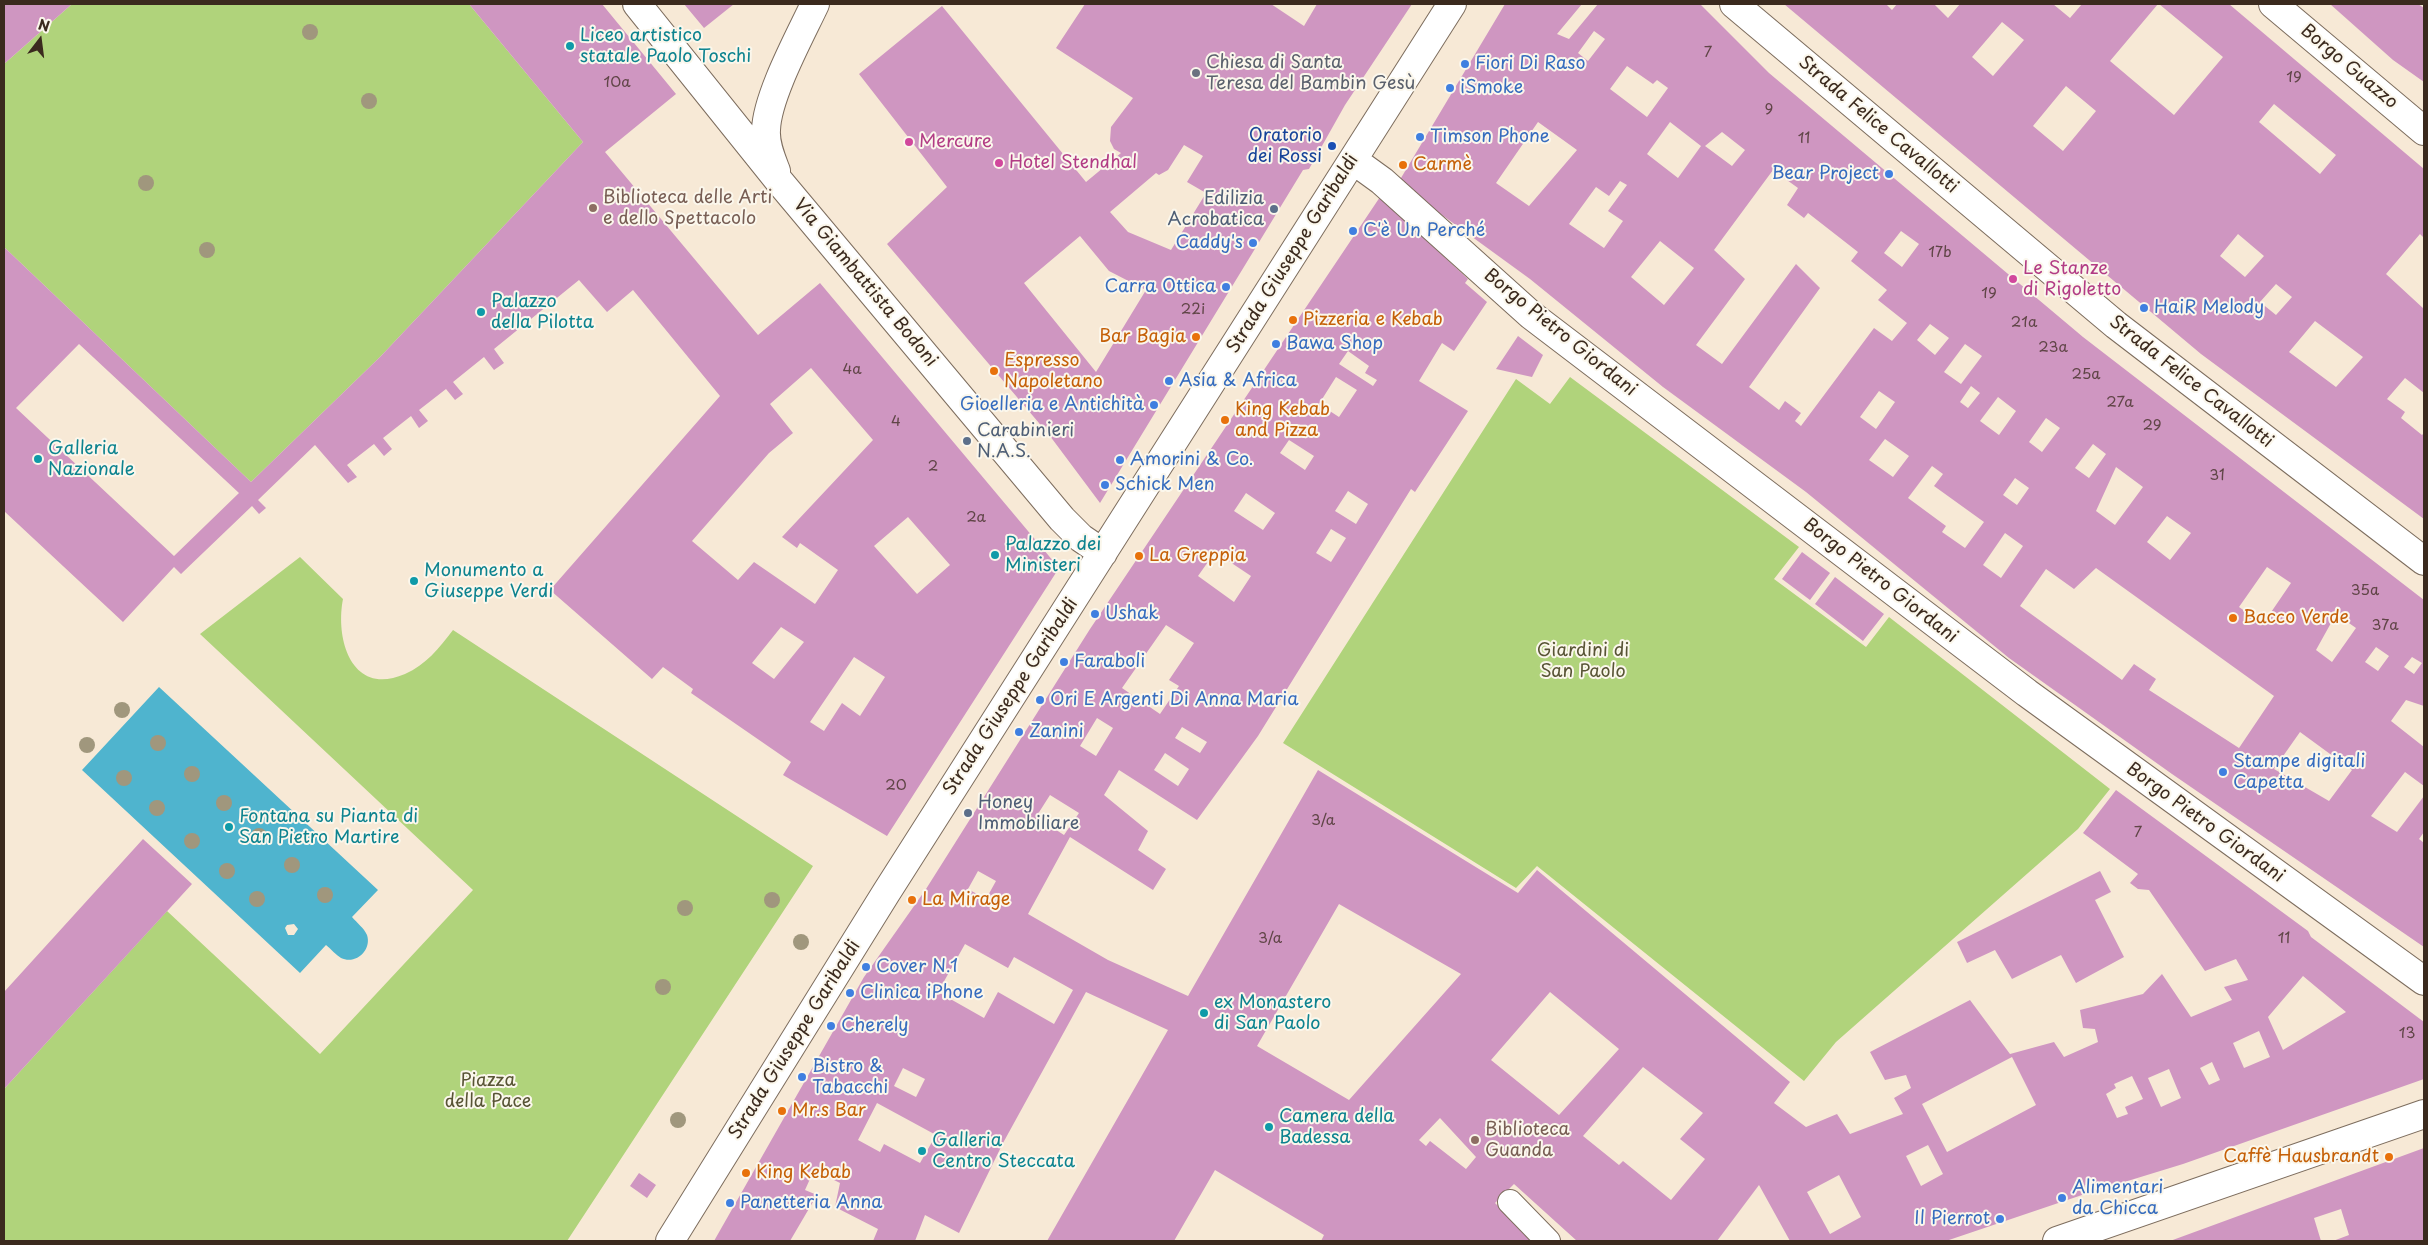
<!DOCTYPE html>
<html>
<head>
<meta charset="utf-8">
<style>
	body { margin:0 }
	#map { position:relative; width:2428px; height:1245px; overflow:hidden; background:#f7e9d6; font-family:"Playpen Sans",sans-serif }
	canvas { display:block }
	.frame { position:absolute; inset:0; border:5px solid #3b2a1e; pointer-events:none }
	.north { position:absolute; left:15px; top:15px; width:50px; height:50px; -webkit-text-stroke:4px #fbf7ec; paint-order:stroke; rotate:15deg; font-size:14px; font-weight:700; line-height:20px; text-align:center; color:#3b2a1e }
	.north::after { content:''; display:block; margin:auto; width:18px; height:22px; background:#3b2a1e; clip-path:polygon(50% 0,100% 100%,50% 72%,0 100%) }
</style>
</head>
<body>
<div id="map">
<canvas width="2428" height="1245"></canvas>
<div class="frame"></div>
<div class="north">N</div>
</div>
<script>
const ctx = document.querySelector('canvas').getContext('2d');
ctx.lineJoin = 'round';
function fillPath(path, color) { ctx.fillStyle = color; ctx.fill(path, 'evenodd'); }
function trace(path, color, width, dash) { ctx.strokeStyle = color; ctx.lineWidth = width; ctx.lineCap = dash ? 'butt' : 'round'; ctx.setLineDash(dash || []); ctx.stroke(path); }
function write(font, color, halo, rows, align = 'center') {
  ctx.font = font + ' "Playpen Sans",sans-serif'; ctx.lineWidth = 4; ctx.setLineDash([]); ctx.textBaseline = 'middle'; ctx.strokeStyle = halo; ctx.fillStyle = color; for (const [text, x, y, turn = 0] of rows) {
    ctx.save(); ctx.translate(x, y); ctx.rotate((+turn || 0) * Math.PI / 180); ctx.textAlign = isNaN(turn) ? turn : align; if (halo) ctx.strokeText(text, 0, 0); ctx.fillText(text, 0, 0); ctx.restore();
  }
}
const green = new Path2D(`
	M 72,4 L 469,4 L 583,142 L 381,356 L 251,482 L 4,247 L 4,64 Z
	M 1570,377 L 1799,547 L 1774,579 L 1866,647 L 1889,617 L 2110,789 L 2078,829 L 1836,1042 L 1804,1081 L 1537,866 L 1516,888 L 1283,743 L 1516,379 L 1550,404 Z
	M 300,557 L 343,599 C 335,640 352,697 405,674 C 426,665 439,648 453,630 L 813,866 L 567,1241 L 4,1241 L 4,1089 L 167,911 L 320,1054 L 473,890 L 200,634 Z`);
const water = new Path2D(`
	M 159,687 L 378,890 L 352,917 C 357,923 364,928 367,935 C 372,950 356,965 341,958 C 336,955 331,949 326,945 L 300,973 L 82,770 ZM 160,737 L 164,742 L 161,748 L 154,748 L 153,738 ZM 195,768 L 198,777 L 188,779 L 186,772 L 188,769 ZM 126,772 L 130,777 L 127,783 L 120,783 L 118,776 L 120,773 ZM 222,796 L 226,797 L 230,802 L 227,808 L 220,807 L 218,805 L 219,798 ZM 159,802 L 163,811 L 153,812 L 151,806 L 153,803 ZM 261,829 L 265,831 L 265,838 L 262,840 L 256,840 L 253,833 L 255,830 ZM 191,834 L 197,836 L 198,843 L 195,845 L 189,845 L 186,838 ZM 290,858 L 294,858 L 298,864 L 297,867 L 291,871 L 285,864 ZM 228,865 L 232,868 L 232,874 L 230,877 L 223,876 L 221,870 L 222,866 ZM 324,889 L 330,892 L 331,895 L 328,901 L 321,900 L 319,894 ZM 259,893 L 263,901 L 256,904 L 251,901 L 251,897 L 253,894 ZM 294,924 L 298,929 L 294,935 L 288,935 L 285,928 L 287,925 Z`);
const building = new Path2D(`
	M 4,4 L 72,4 L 4,64 Z
	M 469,4 L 602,4 L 676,94 L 605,152 L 758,335 L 820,283 L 1059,568 L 887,836 L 783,775 L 791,762 L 691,693 L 693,689 L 663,667 L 652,679 L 550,590 L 720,396 L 633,290 L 607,312 L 579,280 L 494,349 L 504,363 L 494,370 L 484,357 L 453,382 L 463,394 L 455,400 L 446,389 L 419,410 L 428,421 L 419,428 L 411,416 L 383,438 L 392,449 L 384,456 L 374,444 L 347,465 L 357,477 L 348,483 L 315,445 L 258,500 L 266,508 L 259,514 L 252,506 L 181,574 L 174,567 L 123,622 L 4,511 L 4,247 L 251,482 L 381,356 L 583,142 ZM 79,344 L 239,493 L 174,556 L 16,408 ZM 811,368 L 873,440 L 782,537 L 797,548 L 800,543 L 838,570 L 815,604 L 754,562 L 738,580 L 692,541 L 769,453 L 793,433 L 770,404 ZM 908,517 L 950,565 L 917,594 L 874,546 ZM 781,627 L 804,642 L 774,679 L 752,663 ZM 854,657 L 885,677 L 860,716 L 842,703 L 824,731 L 810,722 Z
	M 684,4 L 734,4 L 704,28 Z
	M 1085,4 L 1271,4 L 1304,26 L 1317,4 L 1412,4 L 1345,105 L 1309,169 L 1303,170 L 1100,503 L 1050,436 L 887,244 L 947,187 L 859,74 L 942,6 L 1086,182 L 1121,153 L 1114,149 L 1110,141 L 1111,127 L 1133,98 L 1056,48 ZM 1184,145 L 1203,156 L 1187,182 L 1206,193 L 1171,250 L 1128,232 L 1110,212 L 1156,173 L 1159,175 L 1168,170 ZM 1080,236 L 1109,271 L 1146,290 L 1096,372 L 1024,283 Z
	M 1505,4 L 1582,4 L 1557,34 L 1569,39 L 1598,4 L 1700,4 L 1769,73 L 2083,337 L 2424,600 L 2424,706 L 2406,700 L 2391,721 L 2424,747 L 2424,786 L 2405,772 L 2371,816 L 2397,832 L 2424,796 L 2424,832 L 2419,839 L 2424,843 L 2424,947 L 2172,774 L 2009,658 L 1806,492 L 1663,387 L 1530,279 L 1398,183 ZM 1594,31 L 1605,39 L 1588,61 L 1578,53 ZM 1627,66 L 1653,84 L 1657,80 L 1668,88 L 1647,117 L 1610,89 ZM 1538,122 L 1577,150 L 1529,206 L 1496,183 ZM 1670,122 L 1701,146 L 1678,178 L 1647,154 ZM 1722,132 L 1745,150 L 1732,166 L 1705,146 ZM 1773,170 L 1798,188 L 1787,205 L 1804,218 L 1808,213 L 1858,252 L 1851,261 L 1887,290 L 1878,300 L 1907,323 L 1892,341 L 1874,328 L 1801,426 L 1795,421 L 1801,413 L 1785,401 L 1779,410 L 1749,387 L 1820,288 L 1796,264 L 1722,364 L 1696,345 L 1745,279 L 1714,250 ZM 1620,181 L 1627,185 L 1608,211 L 1623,221 L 1604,248 L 1569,224 L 1596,187 L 1609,196 ZM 1901,231 L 1919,244 L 1902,267 L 1884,253 ZM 1660,241 L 1694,268 L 1664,305 L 1631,277 ZM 1930,324 L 1949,338 L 1935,355 L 1917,340 ZM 1965,344 L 1982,356 L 1961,384 L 1944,372 ZM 1971,386 L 1980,393 L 1968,408 L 1960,402 ZM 1879,391 L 1895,402 L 1876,429 L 1860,417 ZM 1998,397 L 2016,411 L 1999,435 L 1980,421 ZM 2046,418 L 2060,428 L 2042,452 L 2029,442 ZM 1885,439 L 1909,456 L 1893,477 L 1869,460 ZM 2093,444 L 2106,454 L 2089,478 L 2075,468 ZM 1932,466 L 1943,474 L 1934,486 L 1984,522 L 1965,548 L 1942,532 L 1946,526 L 1908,498 ZM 2116,467 L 2143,487 L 2115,525 L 2096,511 ZM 2015,478 L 2029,488 L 2017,505 L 2003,495 ZM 2167,516 L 2191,533 L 2170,560 L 2147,542 ZM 2005,533 L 2023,546 L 2001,578 L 1983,565 ZM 2267,567 L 2291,583 L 2263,624 L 2239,607 ZM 2096,568 L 2274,696 L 2239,748 L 2149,690 L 2156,679 L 2134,664 L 2122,680 L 2020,606 L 2046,569 L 2074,589 ZM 2336,614 L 2356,628 L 2332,662 L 2316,650 ZM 2376,647 L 2389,656 L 2378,671 L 2365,662 ZM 2412,657 L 2422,663 L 2414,674 L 2404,667 ZM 2300,732 L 2352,770 L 2329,801 L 2274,769 Z
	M 1784,4 L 1886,4 L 1892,10 L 1897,4 L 1934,4 L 1948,18 L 1960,4 L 2053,4 L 2070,18 L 2082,4 L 2158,4 L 2110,61 L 2174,115 L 2223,57 L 2159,4 L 2229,4 L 2424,169 L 2424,238 L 2420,234 L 2386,274 L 2424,309 L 2424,393 L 2405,378 L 2387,399 L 2405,412 L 2401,418 L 2422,435 L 2424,433 L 2424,519 L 2201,354 ZM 2002,22 L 2024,40 L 1993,76 L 1972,57 ZM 2066,86 L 2096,111 L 2063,151 L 2033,126 ZM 2274,104 L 2336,155 L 2320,174 L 2259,122 ZM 2238,234 L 2264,256 L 2245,277 L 2220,256 ZM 2276,284 L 2292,297 L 2276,315 L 2260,302 ZM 2315,321 L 2363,357 L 2336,387 L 2289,352 Z
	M 2330,4 L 2418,4 L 2424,8 L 2424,82 L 2393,60 Z
	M 1380,197 L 1468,279 L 1465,283 L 1487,302 L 1454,351 L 1442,343 L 1419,381 L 1468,411 L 1415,492 L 1411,489 L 1258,736 L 1197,820 L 1119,770 L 1104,795 L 1148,831 L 1138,850 L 1166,869 L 1153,890 L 1070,837 L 1028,914 L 1108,960 L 1188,996 L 1318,770 L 1518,893 L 1537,870 L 1790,1082 L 1774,1103 L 1806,1127 L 1837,1114 L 1850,1134 L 1903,1114 L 1894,1098 L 1911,1088 L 1906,1075 L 1885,1080 L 1870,1052 L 1970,1000 L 2010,1054 L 2054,1042 L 2064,1057 L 2098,1042 L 2095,1029 L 2083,1028 L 2080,1010 L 2143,994 L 2162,974 L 2191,1017 L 2232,1000 L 2224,987 L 2248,980 L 2236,959 L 2205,971 L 2149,890 L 2138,889 L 2130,883 L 2138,874 L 2083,833 L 2116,790 L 2308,931 L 2311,937 L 2424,1022 L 2424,1079 L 2183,1164 L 2082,1195 L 1946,1241 L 1790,1241 L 1759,1185 L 1717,1241 L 1577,1241 L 1514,1184 L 1495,1203 L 1533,1241 L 1321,1241 L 1324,1235 L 1215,1170 L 1174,1241 L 1047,1241 L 1168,1030 L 1086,992 L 1003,1143 L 959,1233 L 925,1215 L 915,1241 L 873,1241 L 878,1229 L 835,1207 L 840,1183 L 814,1170 L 805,1190 L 817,1195 L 790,1241 L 714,1241 L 864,977 L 926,889 L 1090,629 ZM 1348,351 L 1369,366 L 1365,373 L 1377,380 L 1373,386 L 1339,364 ZM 1336,377 L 1357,390 L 1339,417 L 1319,404 ZM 1289,440 L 1314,456 L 1305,470 L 1280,453 ZM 1348,491 L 1368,504 L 1356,524 L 1335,511 ZM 1246,493 L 1275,513 L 1263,530 L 1234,511 ZM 1331,529 L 1346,538 L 1331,562 L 1316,553 ZM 1215,552 L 1251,576 L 1234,602 L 1198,576 ZM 1166,625 L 1194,643 L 1169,680 L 1179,686 L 1160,714 L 1122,688 ZM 1097,718 L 1113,728 L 1096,756 L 1080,746 ZM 1182,727 L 1207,742 L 1200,753 L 1175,738 ZM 1165,753 L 1189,769 L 1178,786 L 1154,770 ZM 1050,795 L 1079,813 L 1064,835 L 1036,817 ZM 978,871 L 996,881 L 986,899 L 968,889 ZM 1339,904 L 1461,974 L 1349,1100 L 1257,1046 ZM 965,944 L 1008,968 L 1014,957 L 1073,990 L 1054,1024 L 998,992 L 984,1018 L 938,992 ZM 2303,976 L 2346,1012 L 2283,1050 L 2268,1017 ZM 1550,992 L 1619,1049 L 1559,1115 L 1491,1060 ZM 2259,1031 L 2270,1057 L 2244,1068 L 2233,1043 ZM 2012,1057 L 2036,1105 L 1947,1152 L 1922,1104 ZM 2212,1062 L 2220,1080 L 2209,1085 L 2200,1068 ZM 1643,1067 L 1703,1113 L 1680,1139 L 1705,1159 L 1671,1200 L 1623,1161 L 1619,1165 L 1583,1136 ZM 903,1068 L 925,1079 L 916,1097 L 894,1086 ZM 2169,1069 L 2181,1098 L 2161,1107 L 2148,1078 ZM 2132,1076 L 2143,1099 L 2125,1107 L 2128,1114 L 2117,1118 L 2106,1094 L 2116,1088 L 2114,1084 ZM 877,1103 L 936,1135 L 920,1163 L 884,1144 L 880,1152 L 858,1140 ZM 1440,1118 L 1476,1157 L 1466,1169 L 1430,1141 L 1426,1146 L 1419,1140 ZM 1928,1145 L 1943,1174 L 1921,1186 L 1906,1156 ZM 1839,1175 L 1861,1217 L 1830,1234 L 1807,1192 Z
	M 1518,336 L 1543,355 L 1532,377 L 1496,369 Z
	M 1802,552 L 1830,573 L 1810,600 L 1782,579 Z
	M 1835,577 L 1884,614 L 1863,641 L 1815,604 Z
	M 143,839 L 192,884 L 4,1089 L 4,992 Z
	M 2100,871 L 2111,892 L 2095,900 L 2124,957 L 2076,983 L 2061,955 L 2012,979 L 1995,950 L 1967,963 L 1957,942 Z
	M 2424,1148 L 2424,1241 L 2333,1241 L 2349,1235 L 2341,1209 L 2314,1218 L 2321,1241 L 2170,1241 Z
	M 639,1173 L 656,1185 L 647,1198 L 630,1186 Z`);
const lane = new Path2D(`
	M 1510,1202 L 1548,1241`);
const street = new Path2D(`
	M 637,4 L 779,181 L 1062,519 L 1081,538 L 1103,553
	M 1734,4 L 2116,325 L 2424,561
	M 2273,4 L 2424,131
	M 1353,160 L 1382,181 L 1531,315 L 2027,693 L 2424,981
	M 776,171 C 771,158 765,144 766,130 C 767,96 800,36 815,4
	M 670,1241 L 886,893 L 1452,4
	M 2057,1241 L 2424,1114`);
const trees = [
	[310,32],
	[369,101],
	[146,183],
	[207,250],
	[122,710],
	[158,743],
	[87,745],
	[192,774],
	[124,778],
	[224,803],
	[157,808],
	[259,836],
	[192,841],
	[292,865],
	[227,871],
	[325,895],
	[257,899],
	[772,900],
	[685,908],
	[801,942],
	[663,987],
	[678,1120]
];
const markers = [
	[570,46,5,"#0f9aa8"],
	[1465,64,5,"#3f7fe0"],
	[1196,73,5,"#6b7280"],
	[1450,88,5,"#3f7fe0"],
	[1420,137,5,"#3f7fe0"],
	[909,142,5,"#d1479c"],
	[1332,146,5,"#1a4fb4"],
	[999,163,5,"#d1479c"],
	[1403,165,5,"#e8710a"],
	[1889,174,5,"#3f7fe0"],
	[593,208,5,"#8d6e63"],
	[1274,209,5,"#5c6f8a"],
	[1353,231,5,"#3f7fe0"],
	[1253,243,5,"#3f7fe0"],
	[2013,279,5,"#d1479c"],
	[1226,287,5,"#3f7fe0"],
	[2144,308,5,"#3f7fe0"],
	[481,312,5,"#0f9aa8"],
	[1293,320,5,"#e8710a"],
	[1196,337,5,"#e8710a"],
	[1276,344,5,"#3f7fe0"],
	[994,371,5,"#e8710a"],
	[1169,381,5,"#3f7fe0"],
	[1154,405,5,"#3f7fe0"],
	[1225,420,5,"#e8710a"],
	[967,441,5,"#5c6f8a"],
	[38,459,5,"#0f9aa8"],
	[1120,460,5,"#3f7fe0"],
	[1105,485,5,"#3f7fe0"],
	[995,555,5,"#0f9aa8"],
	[1139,556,5,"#e8710a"],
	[414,581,5,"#0f9aa8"],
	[1095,614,5,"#3f7fe0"],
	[2233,618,5,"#e8710a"],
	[1064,662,5,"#3f7fe0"],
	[1040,700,5,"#3f7fe0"],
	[1019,732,5,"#3f7fe0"],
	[2223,772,5,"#3f7fe0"],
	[968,813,5,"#5c6f8a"],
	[229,827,5,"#0f9aa8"],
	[912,900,5,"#e8710a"],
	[866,967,5,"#3f7fe0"],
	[850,993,5,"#3f7fe0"],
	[1204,1013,5,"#0f9aa8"],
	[831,1026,5,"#3f7fe0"],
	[802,1077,5,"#3f7fe0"],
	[782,1111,5,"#e8710a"],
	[1269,1127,5,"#0f9aa8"],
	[1475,1140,5,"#8d6e63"],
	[922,1151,5,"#0f9aa8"],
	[2389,1157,5,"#e8710a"],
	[746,1173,5,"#e8710a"],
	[2062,1198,5,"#3f7fe0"],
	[730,1203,5,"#3f7fe0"],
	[2000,1219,5,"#3f7fe0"]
];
const numberNames = [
	["7",1708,53],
	["19",2294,78],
	["10a",617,83],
	["9",1769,110],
	["11",1804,139],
	["17b",1940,253],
	["19",1989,294],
	["22i",1193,310],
	["21a",2024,323],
	["23a",2053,348],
	["4a",852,370],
	["25a",2086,375],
	["27a",2120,403],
	["4",896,422],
	["29",2152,426],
	["2",933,467],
	["31",2217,476],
	["2a",976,518],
	["35a",2365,591],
	["37a",2385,626],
	["20",896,786],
	["3/a",1323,821],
	["7",2138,833],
	["3/a",1270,939],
	["11",2284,939],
	["13",2407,1034]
];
const cultureNames = [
	["Liceo artistico",580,36],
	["statale Paolo Toschi",580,57],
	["Palazzo",491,302],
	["della Pilotta",491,323],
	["Galleria",48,449],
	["Nazionale",48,470],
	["Palazzo dei",1005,545],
	["Ministeri",1005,566],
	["Monumento a",424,571],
	["Giuseppe Verdi",424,592],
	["Fontana su Pianta di",239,817],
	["San Pietro Martire",239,838],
	["ex Monastero",1214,1003],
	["di San Paolo",1214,1024],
	["Camera della",1279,1117],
	["Badessa",1279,1138],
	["Galleria",932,1141],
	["Centro Steccata",932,1162]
];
const worshipNames = [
	["Chiesa di Santa",1206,63],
	["Teresa del Bambin Gesù",1206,84]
];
const shopNames = [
	["Fiori Di Raso",1475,64],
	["iSmoke",1460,88],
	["Timson Phone",1430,137],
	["Bear Project",1879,174,"right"],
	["C'è Un Perché",1363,231],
	["Caddy's",1243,243,"right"],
	["Carra Ottica",1216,287,"right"],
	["HaiR Melody",2154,308],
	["Bawa Shop",1286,344],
	["Asia & Africa",1179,381],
	["Gioelleria e Antichità",1144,405,"right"],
	["Amorini & Co.",1130,460],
	["Schick Men",1115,485],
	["Ushak",1105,614],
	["Faraboli",1074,662],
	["Ori E Argenti Di Anna Maria",1050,700],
	["Zanini",1029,732],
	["Stampe digitali",2233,762],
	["Capetta",2233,783],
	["Cover N.1",876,967],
	["Clinica iPhone",860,993],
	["Cherely",841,1026],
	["Bistro &",812,1067],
	["Tabacchi",812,1088],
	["Alimentari",2072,1188],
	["da Chicca",2072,1209],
	["Panetteria Anna",740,1203],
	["Il Pierrot",1990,1219,"right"]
];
const streetNames = [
	["Borgo Guazzo",2349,67,40],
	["Strada Felice Cavallotti",1878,125,40],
	["Strada Giuseppe Garibaldi",1293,254,-58],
	["Via Giambattista Bodoni",865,283,50],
	["Borgo Pietro Giordani",1560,333,39],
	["Strada Felice Cavallotti",2191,382,38],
	["Borgo Pietro Giordani",1880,581,38],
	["Strada Giuseppe Garibaldi",1011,697,-57],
	["Borgo Pietro Giordani",2205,823,36],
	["Strada Giuseppe Garibaldi",795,1040,-58]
];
const transitNames = [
	["Oratorio",1322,136],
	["dei Rossi",1322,157]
];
const hotelNames = [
	["Mercure",919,142],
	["Hotel Stendhal",1009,163],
	["Le Stanze",2023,269],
	["di Rigoletto",2023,290]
];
const foodNames = [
	["Carmè",1413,165],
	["Pizzeria e Kebab",1303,320],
	["Bar Bagia",1186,337,"right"],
	["Espresso",1004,361],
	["Napoletano",1004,382],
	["King Kebab",1235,410],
	["and Pizza",1235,431],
	["La Greppia",1149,556],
	["Bacco Verde",2243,618],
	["La Mirage",922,900],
	["Mr.s Bar",792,1111],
	["Caffè Hausbrandt",2379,1157,"right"],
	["King Kebab",756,1173]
];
const educationNames = [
	["Biblioteca delle Arti",603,198],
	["e dello Spettacolo",603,219],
	["Biblioteca",1485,1130],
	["Guanda",1485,1151]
];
const serviceNames = [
	["Edilizia",1264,199,"right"],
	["Acrobatica",1264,220,"right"],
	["Carabinieri",977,431],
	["N.A.S.",977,452],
	["Honey",978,803],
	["Immobiliare",978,824]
];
const parkNames = [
	["Giardini di",1583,651],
	["San Paolo",1583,672],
	["Piazza",488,1081],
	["della Pace",488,1102]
];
fillPath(green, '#b0d37b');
fillPath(water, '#4fb4ce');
fillPath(building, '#cf96c1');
trace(lane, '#7d6d5e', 26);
trace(street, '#7d6d5e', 30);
trace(lane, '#fff', 24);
trace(street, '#fff', 28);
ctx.fillStyle = '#a0977d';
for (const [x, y] of trees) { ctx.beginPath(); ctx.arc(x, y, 8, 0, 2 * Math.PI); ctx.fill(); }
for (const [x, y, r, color] of markers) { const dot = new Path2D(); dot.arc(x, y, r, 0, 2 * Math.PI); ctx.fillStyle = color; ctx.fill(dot); trace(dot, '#fbf7ec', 2); }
write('15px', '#604547', null, numberNames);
write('18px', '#0d838f', '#fbf7ec', cultureNames, 'left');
write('18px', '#5b616d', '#fbf7ec', worshipNames, 'left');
write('18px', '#366cbe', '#fbf7ec', shopNames, 'left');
write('18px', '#3b2a1e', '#fbf7ec', streetNames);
write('18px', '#164399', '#fbf7ec', transitNames, 'right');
write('18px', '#b23c85', '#fbf7ec', hotelNames, 'left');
write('18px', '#c56008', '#fbf7ec', foodNames, 'left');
write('18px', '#785e54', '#fbf7ec', educationNames, 'left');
write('18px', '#4e5e75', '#fbf7ec', serviceNames, 'left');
write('18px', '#585435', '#fbf7ec', parkNames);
</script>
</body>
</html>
